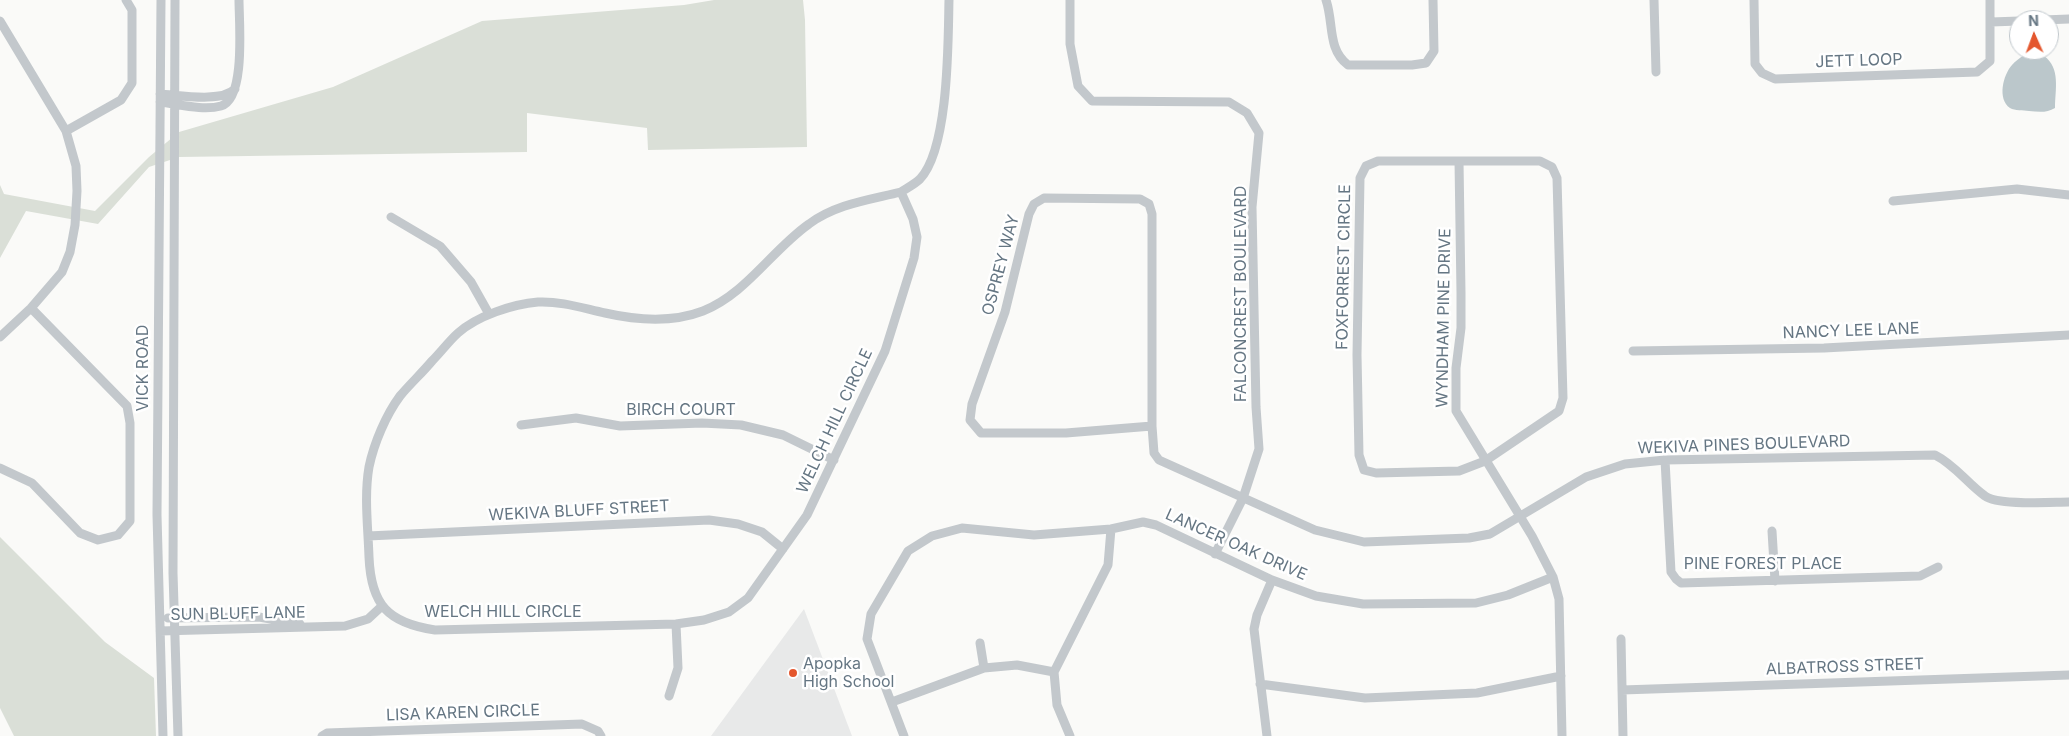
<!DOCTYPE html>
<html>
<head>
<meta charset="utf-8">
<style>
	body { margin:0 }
	#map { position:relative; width:2069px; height:736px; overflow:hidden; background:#fafaf8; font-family:Inter,sans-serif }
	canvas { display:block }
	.north { position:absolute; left:2009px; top:10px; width:50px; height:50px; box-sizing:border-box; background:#fff; border:1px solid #c1c8cd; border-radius:50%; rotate:358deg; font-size:14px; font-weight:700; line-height:20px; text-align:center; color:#657683 }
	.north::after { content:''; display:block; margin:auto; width:18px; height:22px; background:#e4572e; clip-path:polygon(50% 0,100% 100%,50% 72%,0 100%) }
</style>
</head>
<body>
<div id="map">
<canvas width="2069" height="736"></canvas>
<div class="north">N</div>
</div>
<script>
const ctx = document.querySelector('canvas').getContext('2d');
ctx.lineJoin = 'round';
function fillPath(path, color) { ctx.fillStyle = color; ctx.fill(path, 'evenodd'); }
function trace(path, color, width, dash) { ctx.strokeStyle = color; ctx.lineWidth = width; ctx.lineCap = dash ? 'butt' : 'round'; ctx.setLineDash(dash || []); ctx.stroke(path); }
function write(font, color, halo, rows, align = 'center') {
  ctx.font = font + ' Inter,sans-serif'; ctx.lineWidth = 5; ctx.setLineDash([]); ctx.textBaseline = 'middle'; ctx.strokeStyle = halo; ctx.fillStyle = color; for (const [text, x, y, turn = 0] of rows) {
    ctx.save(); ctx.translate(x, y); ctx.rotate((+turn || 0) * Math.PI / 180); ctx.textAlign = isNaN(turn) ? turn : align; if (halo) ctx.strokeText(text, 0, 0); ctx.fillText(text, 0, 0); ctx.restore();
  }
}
const built = new Path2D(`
	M 804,609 L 852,736 L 711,736 Z`);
const green = new Path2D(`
	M 714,0 L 803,0 L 805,20 L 807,147 L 648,150 L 647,128 L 527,113 L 527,152 L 179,157 L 149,167 L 98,224 L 26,211 L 0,258 L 0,185 L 4,194 L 95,211 L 149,157 L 179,132 L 333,87 L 482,21 L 684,5 Z
	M 0,537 L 105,642 L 154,678 L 156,736 L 14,736 L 0,708 Z`);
const water = new Path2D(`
	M 2024,55 L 2044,56 C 2061,68 2055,90 2055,108 C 2047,113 2039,112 2029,111 C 2023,110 2015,111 2010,108 C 1997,99 2003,75 2012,65 C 2015,61 2020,58 2024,55 Z`);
const minor = new Path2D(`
	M 161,0 L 157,515 L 163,736
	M 175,0 L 173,573 L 178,736
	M 1070,0 L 1070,44 L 1078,86 L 1092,101 L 1229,102 L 1247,113 L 1259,133 L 1252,207 L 1256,407 L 1259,449 L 1243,498 L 1215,554
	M 1326,0 C 1334,23 1327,49 1348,65 L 1412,65 L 1426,63 L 1434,51 L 1433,0
	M 1654,0 L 1656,72
	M 1754,0 L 1755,64 L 1762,73 L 1775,79 L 1977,72 L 1990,61 L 1990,0
	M 2043,20 L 2069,19
	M 0,21 L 66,131 L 76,166 L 77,191 L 75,225 L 70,252 L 62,272 L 31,308 L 0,337
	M 1991,22 L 2019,21
	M 160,94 C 179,95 221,103 235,89
	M 160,102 C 178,104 203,111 221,106 C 246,99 239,22 239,0
	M 66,131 L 121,100 L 132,83 L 132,10 L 126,0
	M 1378,161 L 1540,161 L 1552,167 L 1557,178 L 1563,398 L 1559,411 L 1485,461 L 1459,471 L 1376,473 L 1364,470 L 1359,455 L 1357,355 L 1360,178 L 1366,166 Z
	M 1459,161 L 1461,293 L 1461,328 L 1456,368 L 1456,411 L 1532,536 L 1553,577 L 1559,599 L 1562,736
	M 901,192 L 913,219 L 917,237 L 914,258 L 885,351 L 807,515 L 748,598 L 729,612 L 704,620 L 676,624 L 435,630 C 388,623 371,605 369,557 C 368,527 364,496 369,467 C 374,443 386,415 400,396 C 410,384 422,373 432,361 C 441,352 449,341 458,333 C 477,316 513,304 538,302 C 561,301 582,308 605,313 C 636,320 672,323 703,311 C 746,294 772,250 809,224 C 836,204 869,200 901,192 Z
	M 901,192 C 907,188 915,184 920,179 C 949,148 948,42 949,0
	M 1893,201 L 2017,189 L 2069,195
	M 391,217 L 440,246 L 471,282 L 489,314
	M 1633,351 L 1824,348 L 2069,335
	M 521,425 L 576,418 L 620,426 L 702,423 L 741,425 L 783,435 L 834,460
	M 1152,426 L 1066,433 L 981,433 L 970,420 L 972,404 L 1005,312 L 1029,214 L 1034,204 L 1044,198 L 1140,199 L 1149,204 L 1152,214 L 1152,426 L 1154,453 L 1159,460 L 1315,530 L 1364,542 L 1469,538 L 1490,534 L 1586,477 L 1625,464 L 1665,460 L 1935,455 C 1955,465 1967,483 1985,496 C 1998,506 2052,502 2069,502
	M 1665,460 L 1671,572 L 1676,579 L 1681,583 L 1920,576 L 1938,567
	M 0,468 L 32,483 L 80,533 L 98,540 L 118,535 L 130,521 L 130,423 L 127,406 L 31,308
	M 1772,531 L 1775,581
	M 368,536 L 709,520 L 738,524 L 762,532 L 783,549
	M 168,618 L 259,617 L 300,624
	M 160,631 L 345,626 L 368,619 L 382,606
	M 1621,639 L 1623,736
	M 980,643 L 984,668
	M 1260,684 L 1365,698 L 1477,693 L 1561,676
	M 1622,690 L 2069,675
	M 669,696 L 678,668 L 676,624
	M 892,702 L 984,668 L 1017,665 L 1054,672
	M 322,736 L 327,733 L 582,724 L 598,731 L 601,736
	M 904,736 L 867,639 L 871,614 L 908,551 L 932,536 L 962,528 L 1034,535 L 1111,529 L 1143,522 L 1156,525 L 1272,580 L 1316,596 L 1363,604 L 1476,603 L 1508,595 L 1553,577
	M 1070,736 L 1057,705 L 1054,672 L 1108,565 L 1111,529
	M 1267,736 L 1254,629 L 1257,615 L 1272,580`);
const markers = [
	[793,673,5,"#e4572e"]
];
const streetNames = [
	["JETT LOOP",1859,61,-2],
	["OSPREY WAY",1001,265,-75],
	["FOXFORREST CIRCLE",1344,267,-89],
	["FALCONCREST BOULEVARD",1241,294,-90],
	["WYNDHAM PINE DRIVE",1444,318,-89],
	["NANCY LEE LANE",1851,331,-2],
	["VICK ROAD",143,368,-90],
	["BIRCH COURT",681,410],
	["WELCH HILL CIRCLE",835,421,-65],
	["WEKIVA PINES BOULEVARD",1744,445,-2],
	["WEKIVA BLUFF STREET",579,511,-3],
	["LANCER OAK DRIVE",1236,545,24],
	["PINE FOREST PLACE",1763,564],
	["WELCH HILL CIRCLE",503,612],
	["SUN BLUFF LANE",238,614,-1],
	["ALBATROSS STREET",1845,667,-2],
	["LISA KAREN CIRCLE",463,713,-2]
];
const poiNames = [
	["Apopka",803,664],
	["High School",803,682]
];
fillPath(built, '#e8e9e9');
fillPath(green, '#dadfd7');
fillPath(water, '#bbc7cb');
trace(minor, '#c3c8cc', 9);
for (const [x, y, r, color] of markers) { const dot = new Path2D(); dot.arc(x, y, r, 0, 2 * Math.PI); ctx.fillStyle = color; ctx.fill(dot); trace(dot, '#fff', 2); }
write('16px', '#657683', '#fff', streetNames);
write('16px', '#657683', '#fff', poiNames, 'left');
</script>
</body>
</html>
